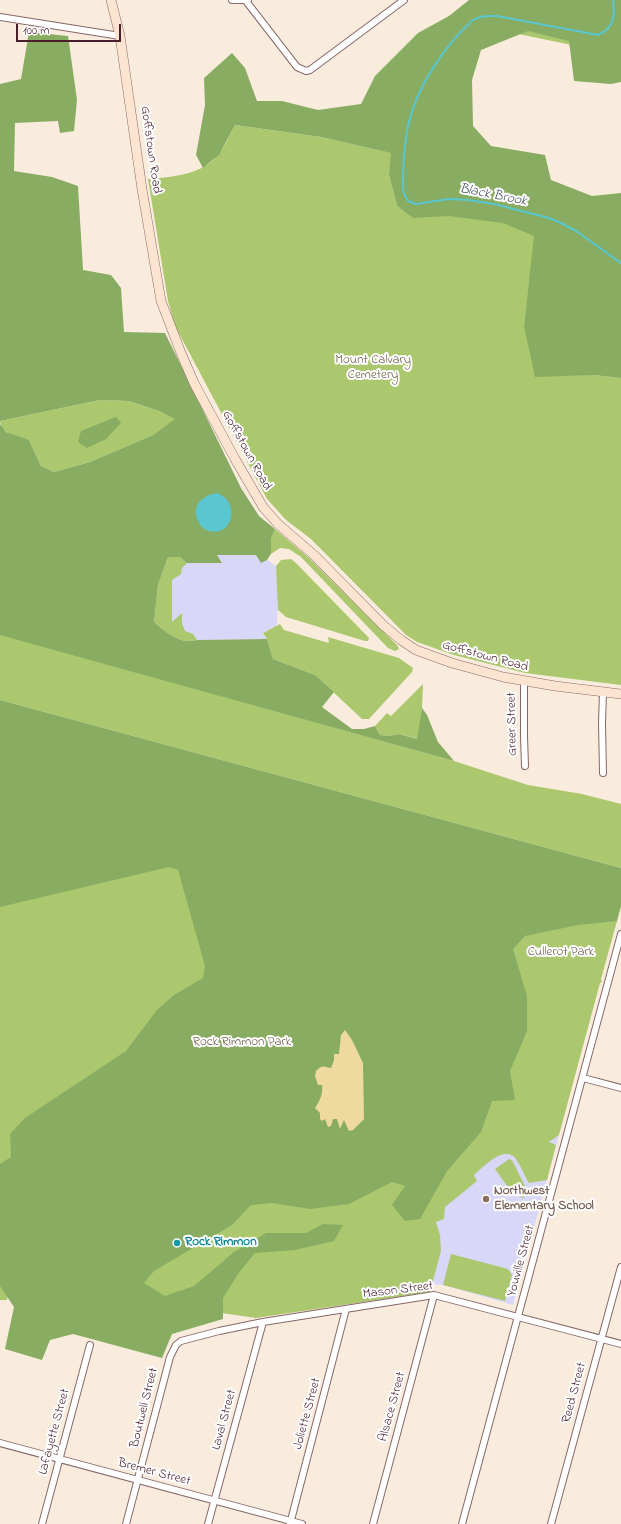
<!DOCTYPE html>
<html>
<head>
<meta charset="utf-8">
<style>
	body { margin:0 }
	#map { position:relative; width:621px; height:1524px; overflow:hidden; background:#faecdd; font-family:"Indie Flower",sans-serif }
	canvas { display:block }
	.scale { position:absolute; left:16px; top:24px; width:105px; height:18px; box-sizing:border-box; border:2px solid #4a1f2b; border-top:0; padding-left:5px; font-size:12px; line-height:14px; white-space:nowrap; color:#4a1f2b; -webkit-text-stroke:3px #fff; paint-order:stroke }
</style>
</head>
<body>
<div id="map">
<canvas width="621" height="1524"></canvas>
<div class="scale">100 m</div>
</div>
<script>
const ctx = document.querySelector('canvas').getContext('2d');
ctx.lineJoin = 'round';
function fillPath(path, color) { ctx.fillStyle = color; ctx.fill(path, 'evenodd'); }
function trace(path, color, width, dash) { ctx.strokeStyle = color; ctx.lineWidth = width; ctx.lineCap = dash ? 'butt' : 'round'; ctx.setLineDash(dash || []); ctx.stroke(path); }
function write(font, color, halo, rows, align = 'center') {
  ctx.font = font + ' "Indie Flower",sans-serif'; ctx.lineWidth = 4; ctx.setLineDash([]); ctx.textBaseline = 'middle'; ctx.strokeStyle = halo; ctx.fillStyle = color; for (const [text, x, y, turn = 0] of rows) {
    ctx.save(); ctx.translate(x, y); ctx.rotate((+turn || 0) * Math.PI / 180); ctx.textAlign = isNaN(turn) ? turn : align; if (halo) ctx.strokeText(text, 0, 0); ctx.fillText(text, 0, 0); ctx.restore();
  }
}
const built = new Path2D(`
	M 217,555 L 256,555 L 261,562 L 267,560 L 276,566 L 278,600 L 277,625 L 263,633 L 267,639 L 197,640 L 190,642 L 173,638 L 168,557 L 222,563 Z
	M 481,1132 L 548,1142 L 559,1135 L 513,1305 L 443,1285 L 432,1284 L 436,1269 L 436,1222 Z`);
const green = new Path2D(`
	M 475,0 L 621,0 L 596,50 L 489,28 L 463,69 L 441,181 L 535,236 L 524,326 L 593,375 L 621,378 L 621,685 L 525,673 L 454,655 L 417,642 L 406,635 L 311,539 L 286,520 L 267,499 L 175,326 L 168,301 L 148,179 C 172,177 202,175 218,155 C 225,147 230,134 235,125 L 321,137 L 392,153 L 389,175 L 397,206 L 410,215 L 446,18 Z
	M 100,400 L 129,401 L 159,411 L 176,419 L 153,435 L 90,462 L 54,472 L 41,466 L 29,440 C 18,437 1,434 0,421 Z
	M 275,529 L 309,558 L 397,645 L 399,649 L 395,651 L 388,648 L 301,557 L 289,549 L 280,548 L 271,554 L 271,539 Z
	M 168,557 L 180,557 L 187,563 L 182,568 L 181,574 L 172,580 L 172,622 L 182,613 L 182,623 L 185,631 L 193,634 L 197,640 C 180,645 167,633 154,622 L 158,585 Z
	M 291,559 L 296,563 L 369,638 L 368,641 L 365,641 L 286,617 L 278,610 L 276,566 L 281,560 Z
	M 280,624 L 284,630 L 329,643 L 328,637 L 399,658 L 413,668 L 412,672 L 369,719 L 362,719 L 315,675 L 273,659 L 267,639 L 263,633 Z
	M 0,634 L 454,761 L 528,785 L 582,794 L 621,804 L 621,868 L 0,700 Z
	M 423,684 L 422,708 L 418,739 L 399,734 L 389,736 L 380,735 L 375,726 L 387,713 L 391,716 Z
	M 0,706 L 402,862 L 617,921 L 601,979 L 602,982 L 600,983 L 559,1135 L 549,1142 L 556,1145 L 547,1180 L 529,1183 C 525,1177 518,1159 513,1156 C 502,1147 482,1168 474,1175 L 477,1181 L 445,1207 L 444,1219 L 436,1222 L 440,1235 L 441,1251 L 430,1292 L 256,1318 L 10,1282 L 7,1300 L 0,1300 Z
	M 509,1159 L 512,1160 L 526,1188 L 523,1199 L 517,1191 L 513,1194 L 495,1169 Z
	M 451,1254 L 508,1269 L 512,1275 L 505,1301 L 443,1285 Z`);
const forest = new Path2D(`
	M 469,0 L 621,0 L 621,82 L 611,84 L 574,81 L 569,41 L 528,31 L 481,50 L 472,80 L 473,126 L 491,146 L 545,155 L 551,180 L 592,196 L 621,193 L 621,378 L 593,375 L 535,377 L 524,326 L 534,236 L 503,223 L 449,216 L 413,218 L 397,206 L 389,175 L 391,153 L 321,137 L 235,125 L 219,155 L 203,168 L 196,155 L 205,105 L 204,78 L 232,53 L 245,68 L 257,101 L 282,101 L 318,110 L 361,104 L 375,76 L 418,33 L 449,16 Z
	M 29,32 L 68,36 L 77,100 L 74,131 L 60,133 L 58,121 L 15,123 L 14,171 L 52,177 L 78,186 L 83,270 L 111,275 L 121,288 L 124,332 L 165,333 L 241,488 L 259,516 L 275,529 L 271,539 L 271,554 L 267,560 L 261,563 L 256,555 L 217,555 L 222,563 L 187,563 L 180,557 L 168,557 L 158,585 L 154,622 C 167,633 180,645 197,640 L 267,639 L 273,659 L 315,675 L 334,692 L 322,707 L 352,729 L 364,729 L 375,726 L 380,735 L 389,736 L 399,734 L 417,739 L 422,708 L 427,715 L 438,742 L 454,761 L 0,635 L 0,424 L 6,432 L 29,440 L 41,466 L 54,472 L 90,462 L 153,435 L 175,419 L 159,411 L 129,401 L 100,400 L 0,421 L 0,84 L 21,79 Z
	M 116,417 L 121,423 L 106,439 L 87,448 L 78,442 L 81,431 Z
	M 0,700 L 621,868 L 621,906 L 617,921 L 578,925 L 525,936 L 513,949 L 527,996 L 527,1031 L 510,1071 L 515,1100 L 492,1101 L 481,1132 L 447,1171 L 420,1219 L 405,1221 L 392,1205 L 405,1186 L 392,1182 L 349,1204 L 310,1209 L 272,1203 L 251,1205 L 232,1225 L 154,1271 L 144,1283 L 165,1296 L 194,1286 L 234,1252 L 266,1233 L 306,1233 L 323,1224 L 343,1225 L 334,1241 L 295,1250 L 255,1253 L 238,1274 L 223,1298 L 223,1319 L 172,1334 L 162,1358 L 73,1334 L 50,1340 L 42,1360 L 5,1349 L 14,1307 L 0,1286 L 0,1164 L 11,1157 L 10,1134 L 25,1118 L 126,1051 L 157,1010 L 174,995 L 203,978 L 205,966 L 178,870 L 169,867 L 0,907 Z`);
const sand = new Path2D(`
	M 345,1030 L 352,1040 L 363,1063 L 364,1119 L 353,1130 L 349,1131 L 344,1120 L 340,1129 L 337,1119 L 333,1119 L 331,1126 L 328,1127 L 325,1119 L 322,1121 L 320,1119 L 320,1113 L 315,1108 C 320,1100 323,1095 322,1085 L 318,1085 L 315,1076 L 316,1071 C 323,1064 323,1067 331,1068 L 334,1060 L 334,1054 L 339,1054 L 341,1035 Z`);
const water = new Path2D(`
	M 216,493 C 239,498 236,537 209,531 C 205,530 200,526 198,521 C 191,506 202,496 216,493 Z`);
const stream = new Path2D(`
	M 613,0 C 615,15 614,29 598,35 L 497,16 C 487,16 480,15 472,21 C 445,45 417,87 409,122 C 404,143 403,165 403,187 L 404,194 L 408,201 L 416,204 L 449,199 L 468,200 L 494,204 L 549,218 L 561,223 L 576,231 L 621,263`);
const street = new Path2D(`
	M 232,0 L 248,0
	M 246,1 L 297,67 L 306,71 L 310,70 L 404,0
	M 0,17 L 120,36
	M 524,681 L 524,736 L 525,766
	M 603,773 L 602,723 L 603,692
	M 583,1078 L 621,1088
	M 0,1443 L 302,1524
	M 42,1524 L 90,1345
	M 126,1524 L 170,1357 L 176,1345 L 181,1341 L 219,1331 L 263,1322 L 434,1295 L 621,1344
	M 208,1524 L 263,1322
	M 290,1524 L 346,1309
	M 373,1524 L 434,1295
	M 462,1524 L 621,934
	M 551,1524 L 621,1267`);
const secondary = new Path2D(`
	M 111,0 L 120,36 L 142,189 L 161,301 L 181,353 L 194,383 L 235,459 L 263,507 L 278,524 L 315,556 L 383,625 L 401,640 L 416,650 L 452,663 L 503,677 L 555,686 L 621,694`);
const markers = [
	[486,1199,4,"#8d6e63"],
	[177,1243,4,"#0f9aa8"]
];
const streetNames = [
	["Goffstown Road",150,150,82],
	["Goffstown Road",246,451,61],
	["Goffstown Road",485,657,15],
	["Greer Street",513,724,-91],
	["Youville Street",522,1261,-75],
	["Mason Street",398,1291,-7],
	["Reed Street",575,1393,-75],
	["Alsace Street",393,1407,-75],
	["Boutwell Street",145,1408,-76],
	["Joliette Street",308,1414,-75],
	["Laval Street",225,1420,-75],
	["Lafayette Street",55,1432,-75],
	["Bremer Street",154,1473,15]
];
const parkNames = [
	["Mount Calvary",373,361],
	["Cemetery",373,376],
	["Cullerot Park",561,953],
	["Rock Rimmon Park",242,1043]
];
const educationNames = [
	["Northwest",494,1192],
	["Elementary School",494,1207]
];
const cultureNames = [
	["Rock Rimmon",185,1243]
];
const waterNames = [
	["Black Brook",493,196,11]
];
fillPath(built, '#d8d7f8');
fillPath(green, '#abc86f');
fillPath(forest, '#88ac62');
fillPath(sand, '#eeda9e');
fillPath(water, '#59c6d0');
trace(stream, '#59c6d0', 2);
trace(street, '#886769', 8);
trace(secondary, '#886769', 10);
trace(street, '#fff', 6);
trace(secondary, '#fde4d1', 9);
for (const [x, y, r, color] of markers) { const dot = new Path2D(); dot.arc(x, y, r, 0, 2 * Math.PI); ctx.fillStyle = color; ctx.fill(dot); trace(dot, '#fff', 1.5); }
write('13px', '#4a1f2b', '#fff', streetNames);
write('13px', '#6c5a43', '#fff', parkNames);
write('bold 13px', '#785e54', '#fff', educationNames, 'left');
write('bold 13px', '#0d838f', '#fff', cultureNames, 'left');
write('italic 14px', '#4f5965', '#fff', waterNames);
</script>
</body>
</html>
